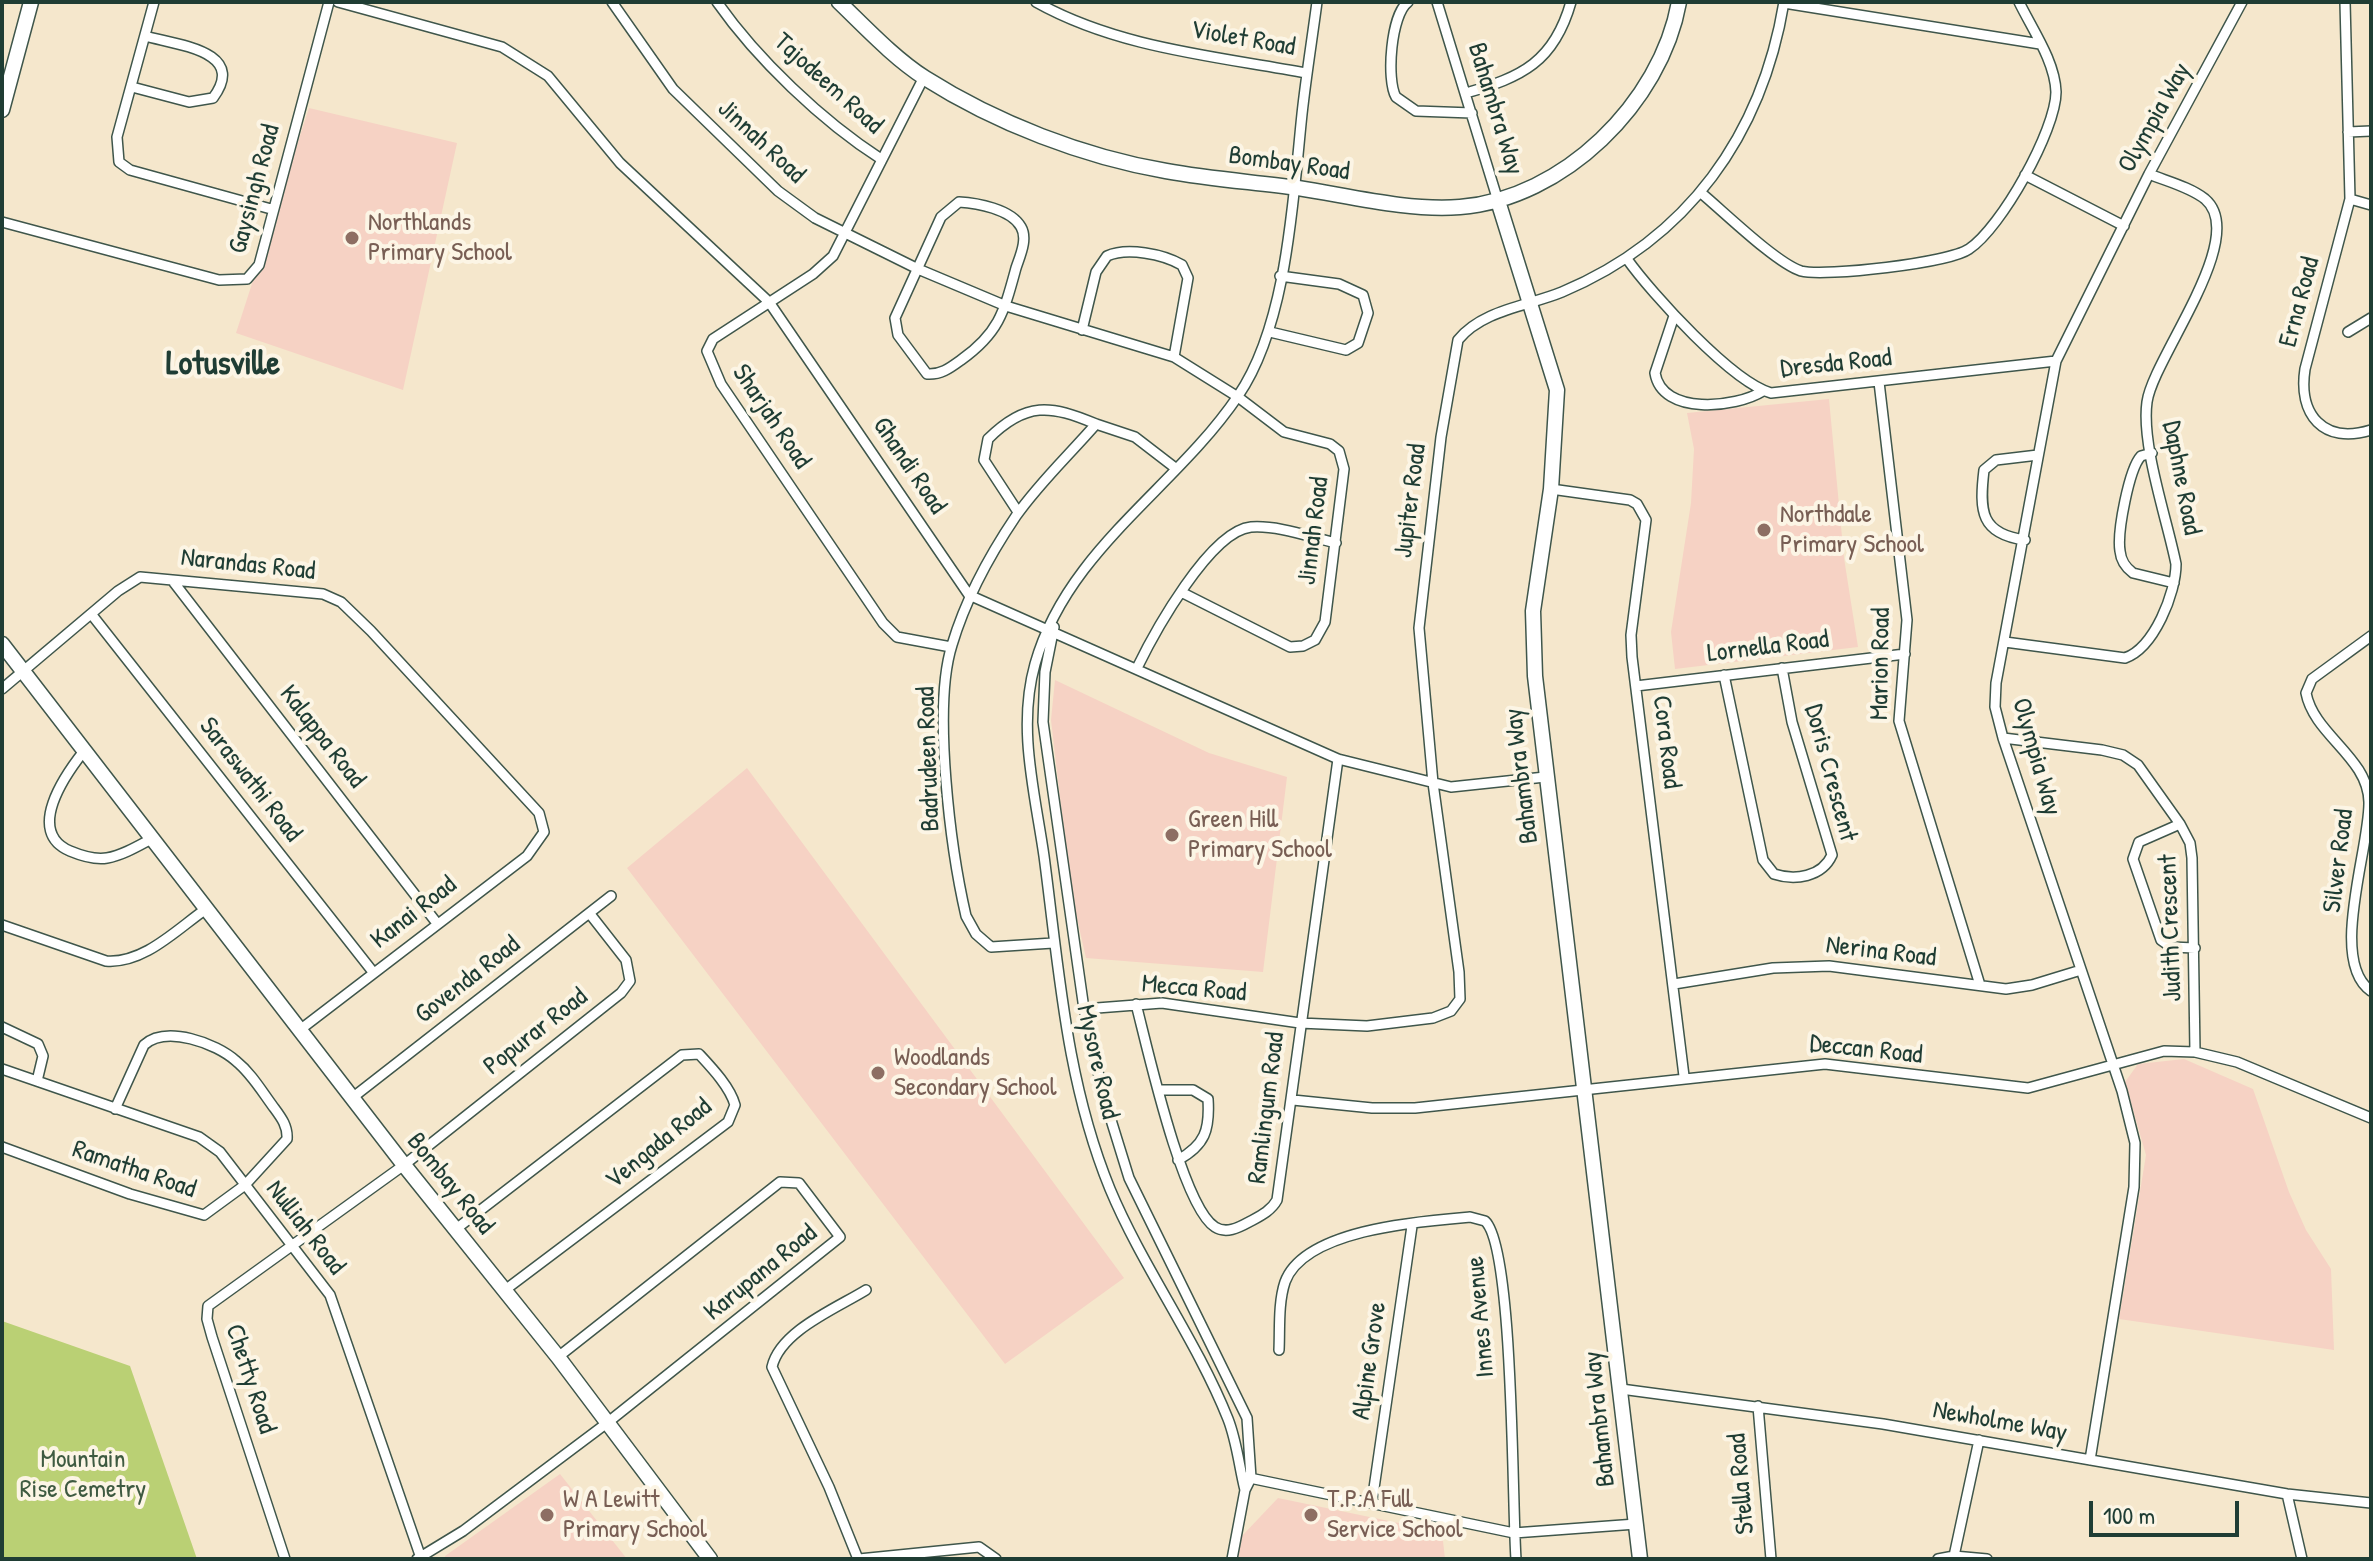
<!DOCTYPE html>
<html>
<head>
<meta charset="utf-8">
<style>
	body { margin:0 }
	#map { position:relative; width:2373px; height:1561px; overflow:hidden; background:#f5e7cc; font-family:"Patrick Hand",sans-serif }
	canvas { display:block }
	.frame { position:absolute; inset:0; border:4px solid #1f3d34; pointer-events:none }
	.scale { position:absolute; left:2089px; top:1501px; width:150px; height:36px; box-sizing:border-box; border:4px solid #1f3d34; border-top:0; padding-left:10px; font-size:24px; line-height:28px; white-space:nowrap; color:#1f3d34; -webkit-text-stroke:6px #fcf5e5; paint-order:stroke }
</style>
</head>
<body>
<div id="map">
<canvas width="2373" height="1561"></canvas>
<div class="frame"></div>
<div class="scale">100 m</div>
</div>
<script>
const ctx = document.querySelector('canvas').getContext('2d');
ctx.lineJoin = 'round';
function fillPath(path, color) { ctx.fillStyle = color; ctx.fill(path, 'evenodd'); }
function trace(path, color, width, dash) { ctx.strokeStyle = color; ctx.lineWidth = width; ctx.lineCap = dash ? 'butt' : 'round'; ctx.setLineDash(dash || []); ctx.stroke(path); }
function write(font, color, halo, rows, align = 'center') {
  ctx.font = font + ' "Patrick Hand",sans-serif'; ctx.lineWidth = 8; ctx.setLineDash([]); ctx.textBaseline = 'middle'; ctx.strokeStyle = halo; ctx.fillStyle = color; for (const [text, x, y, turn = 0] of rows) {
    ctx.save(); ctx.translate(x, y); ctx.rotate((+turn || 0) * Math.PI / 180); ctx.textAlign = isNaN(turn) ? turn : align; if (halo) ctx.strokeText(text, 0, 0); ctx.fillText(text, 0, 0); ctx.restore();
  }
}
const built = new Path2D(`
	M 309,108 L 457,143 L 403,390 L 236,333 Z
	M 1829,399 L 1844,558 L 1858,647 L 1675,669 L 1671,632 L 1691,503 L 1694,449 L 1687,413 Z
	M 1055,680 L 1209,753 L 1287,777 L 1263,972 L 1086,958 L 1071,892 L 1051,720 Z
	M 747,768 L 1124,1278 L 1005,1364 L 627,868 Z
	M 2184,1059 L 2253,1089 L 2289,1192 L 2306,1230 L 2331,1269 L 2334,1350 L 2119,1319 L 2146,1155 L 2125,1082 L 2138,1064 Z
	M 560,1474 L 627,1559 L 446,1559 L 445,1556 Z
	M 1278,1498 L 1442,1532 L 1445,1559 L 1238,1559 L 1241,1537 Z`);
const green = new Path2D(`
	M 2,1321 L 130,1366 L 197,1559 L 2,1559 Z`);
const street = new Path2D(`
	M 154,2 L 117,137 L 119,162 L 130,170 L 271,209
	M 338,2 L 502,47 L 548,76 L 620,163 L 769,302 L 969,595 L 1338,759 L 1451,787 L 1545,777
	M 612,2 L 673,89 L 778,191 L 815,218 L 918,269 L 1006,306 L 1174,357 L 1238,397 L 1284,432 L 1330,444 L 1339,451 L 1344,469 L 1325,622 L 1315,640 L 1303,646 L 1290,647 L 1181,592
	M 717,2 C 757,59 822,121 881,159
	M 1036,2 C 1118,48 1215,56 1306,73
	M 1408,2 C 1391,14 1386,80 1396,97 L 1416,111 L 1472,113
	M 1437,2 L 1498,201
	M 2345,2 L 2350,199 L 2305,369 C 2298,414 2323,445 2371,430
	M 1784,3 L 2040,44
	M 924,77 L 833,256 L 813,274 L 713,339 L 707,351 L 721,384 L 883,623 L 897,637 L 951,647
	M 132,87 L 189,102 L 213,98 C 248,51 177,45 145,36
	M 1466,93 C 1522,77 1554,62 1571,2
	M 2348,132 L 2371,131
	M 2025,175 L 2124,226
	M 1700,192 C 1723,211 1776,263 1801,271 C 1825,277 1949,263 1969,249 C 2001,228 2056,130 2056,92 C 2055,61 2032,29 2019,2
	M 2350,199 L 2371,205
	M 959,202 C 977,203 1011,209 1021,227 C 1028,239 1020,256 1016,268 C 1004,312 999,333 961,360 C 950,368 941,375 927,374 L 898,335 L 895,318 L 941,217 Z
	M 2,222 L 219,280 L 247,279 L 259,265 L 329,2
	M 1627,259 C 1652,294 1732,382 1771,393 L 2056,361
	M 1674,316 L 1655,373 C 1662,416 1736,408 1763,391
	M 1082,330 L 1096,272 L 1107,256 C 1127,247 1163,254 1182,265 L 1188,278 L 1174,357
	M 1270,332 L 1346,350 L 1358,343 L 1368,313 L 1363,295 L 1339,284 L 1280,276
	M 2348,332 L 2371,318
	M 1879,382 L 1907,620 L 1899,721 L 1980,985
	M 2152,453 L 2141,456 C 2129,469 2117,532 2120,551 C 2121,561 2125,567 2133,573 L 2174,583
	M 1551,489 L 1630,500 L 1637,504 L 1646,520 L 1631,635 L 1632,657 L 1684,1076
	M 1018,512 L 984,460 L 988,439 C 1026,401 1051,405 1096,424
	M 2025,540 C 1981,534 1979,512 1984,470 L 1996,460 L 2038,455
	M 172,580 L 436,922
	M 92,615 L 373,972
	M 1054,627 L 1045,672 L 1043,722 L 1084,1009 L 1103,1094 L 1129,1178 L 1247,1418 L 1251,1478 L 1245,1490 L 1232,1559
	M 2371,636 L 2312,679 L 2306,693 C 2314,735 2368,757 2369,802 C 2370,848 2328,961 2371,991
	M 2005,642 L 2125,658 C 2154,648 2176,593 2176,564 C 2167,519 2141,445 2147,402 C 2153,358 2250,237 2205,199 C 2190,187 2166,181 2149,174
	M 1137,668 C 1154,633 1210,531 1251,527 C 1278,525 1310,537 1336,543
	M 1724,675 L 1763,860 L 1774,874 C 1795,881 1822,877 1832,855 L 1792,722 L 1782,668
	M 1636,686 L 1905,654
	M 2,689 L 118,591 L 140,577 L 323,594 L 341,602 L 371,631 L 539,813 L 544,832 L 527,856 L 301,1029
	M 2003,738 L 2102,750 L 2123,755 L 2138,765 L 2180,824 L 2190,843 L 2192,858 L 2195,1052
	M 84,751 C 65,775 25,832 70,851 C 82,856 95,860 107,858 C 123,855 138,846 153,838
	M 2180,824 L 2139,842 L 2133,859 L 2161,940 L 2171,947 L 2195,948
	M 2,925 L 106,961 C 144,964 177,929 206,909
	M 1053,943 L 991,947 L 976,934 L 966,916 C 951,851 932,708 952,645 C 966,598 989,556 1016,516 C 1039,483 1070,454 1096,424 L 1135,437 L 1174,467
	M 1674,984 L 1773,968 L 1829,966 L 2006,989 L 2032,985 L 2081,970
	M 1136,1004 C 1147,1046 1182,1206 1215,1227 C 1226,1234 1238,1228 1249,1222 C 1260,1216 1271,1211 1277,1200 L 1338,759
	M 1084,1009 L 1162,1003 L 1300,1023 L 1367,1026 L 1433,1018 L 1451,1011 L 1460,999 L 1459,972 L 1433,783 L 1419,628 L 1441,437 L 1458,340 C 1482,310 1528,306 1562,292 C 1688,239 1762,135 1784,2
	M 2,1027 L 38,1044 L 43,1056 L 37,1081
	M 2,1069 L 199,1137 L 220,1152 L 330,1295 L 421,1558
	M 1158,1090 L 1193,1090 L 1208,1099 C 1210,1130 1205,1145 1178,1160
	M 352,1098 L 611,896
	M 1293,1100 L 1372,1108 L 1415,1108 L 1825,1064 L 2028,1088 L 2164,1051 L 2195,1052 L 2237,1062 L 2371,1118
	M 2,1147 L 130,1194 L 204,1215 L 245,1185 L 287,1139 C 288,1125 280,1116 272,1105 C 261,1090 251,1073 236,1061 C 216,1043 166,1025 144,1045 L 115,1109
	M 456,1229 L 682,1055 L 699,1054 C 712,1068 730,1087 735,1105 L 728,1122 L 505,1290
	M 1279,1350 C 1280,1329 1278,1303 1285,1282 C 1304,1229 1422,1221 1470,1217 L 1485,1221 C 1514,1247 1512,1505 1516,1559
	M 1621,1389 L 1883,1424 L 2287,1494 L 2371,1503
	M 1758,1406 L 1771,1559
	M 2090,1460 L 2134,1187 L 2135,1143 L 2122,1091 L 2003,738 L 1995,707 L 1996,683 L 2056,361 L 2149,174 L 2242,2
	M 1245,1477 L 1514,1533 L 1636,1524
	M 1245,1490 C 1239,1466 1237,1442 1228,1419 C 1196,1339 1143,1268 1110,1189 C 1066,1082 1059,969 1044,856 C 1035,793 1017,728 1035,664 C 1067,550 1175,489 1238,396 C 1287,325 1293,200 1302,114 C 1306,77 1312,40 1317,2
	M 2287,1494 L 2302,1559
	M 1372,1502 L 1412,1226
	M 1954,1556 L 1979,1440
	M 285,1559 L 212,1337 L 207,1319 L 208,1306 L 404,1165 L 621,993 L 630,981 L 626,960 L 590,914
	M 417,1559 L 463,1531 L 607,1423 L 840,1237 L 799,1183 L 780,1182 L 558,1357
	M 858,1559 L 829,1487 L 772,1367 C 780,1331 837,1308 866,1290
	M 859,1559 L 979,1547 L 996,1559
	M 1938,1559 L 1954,1556 L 1987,1559`);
const secondary = new Path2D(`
	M 839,2 C 866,28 894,58 925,78 C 996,123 1084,157 1166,171 C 1210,179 1254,182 1298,188 C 1350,196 1407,211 1460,207 C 1563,199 1661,103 1679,2
	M 2,110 L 31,2
	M 1498,201 L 1557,390 L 1551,489 L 1533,611 L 1535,676 L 1640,1559
	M 2,644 L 404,1165 L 558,1357 L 710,1559`);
const markers = [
	[352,238,8,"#8d6e63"],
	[1764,530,8,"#8d6e63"],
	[1172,835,8,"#8d6e63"],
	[878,1073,8,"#8d6e63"],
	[547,1515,8,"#8d6e63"],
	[1311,1515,8,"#8d6e63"]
];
const streetNames = [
	["Violet Road",1243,39,10],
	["Tajodeem Road",828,84,42],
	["Bahambra Way",1495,109,73],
	["Olympia Way",2155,118,-61],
	["Jinnah Road",761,142,43],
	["Bombay Road",1289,164,8],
	["Gaysingh Road",255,189,-75],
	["Erna Road",2300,302,-75],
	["Dresda Road",1836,364,-6],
	["Sharjah Road",771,417,56],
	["Ghandi Road",909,466,56],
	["Daphne Road",2181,478,79],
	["Jupiter Road",1411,501,-83],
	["Jinnah Road",1314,531,-83],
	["Narandas Road",248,565,6],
	["Lornella Road",1768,647,-7],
	["Marion Road",1881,664,-89],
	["Kalappa Road",322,737,52],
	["Cora Road",1666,742,83],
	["Olympia Way",2036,757,74],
	["Badrudeen Road",929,759,-92],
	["Doris Crescent",1830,773,75],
	["Bahambra Way",1522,776,-97],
	["Saraswathi Road",250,780,52],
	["Silver Road",2339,861,-83],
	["Kanai Road",414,913,-38],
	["Judith Crescent",2171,928,-92],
	["Nerina Road",1881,952,7],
	["Govenda Road",468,980,-38],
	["Mecca Road",1194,989,5],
	["Popurar Road",536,1032,-38],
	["Deccan Road",1866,1050,6],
	["Mysore Road",1097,1062,77],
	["Ramlingum Road",1267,1108,-83],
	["Vengada Road",659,1144,-39],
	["Ramatha Road",134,1170,19],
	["Bombay Road",450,1184,51],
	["Nulliah Road",305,1228,52],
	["Karupana Road",761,1273,-39],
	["Innes Avenue",1481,1317,-95],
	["Alpine Grove",1370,1361,-82],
	["Chetty Road",250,1379,72],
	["Bahambra Way",1600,1419,-96],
	["Newholme Way",2000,1422,10],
	["Stella Road",1742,1484,-95]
];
const educationNames = [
	["Northlands",368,223],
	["Primary School",368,253],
	["Northdale",1780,515],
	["Primary School",1780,545],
	["Green Hill",1188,820],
	["Primary School",1188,850],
	["Woodlands",894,1058],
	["Secondary School",894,1088],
	["W A Lewitt",563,1500],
	["Primary School",563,1530],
	["T.P.A Full",1327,1500],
	["Service School",1327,1530]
];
const parkNames = [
	["Mountain",83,1460],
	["Rise Cemetry",83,1490]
];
const districtNames = [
	["Lotusville",223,365]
];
fillPath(built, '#f6d2c4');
fillPath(green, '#bad074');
trace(street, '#3f564b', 12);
trace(secondary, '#3f564b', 17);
trace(street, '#fff', 9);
trace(secondary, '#fff', 14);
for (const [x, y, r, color] of markers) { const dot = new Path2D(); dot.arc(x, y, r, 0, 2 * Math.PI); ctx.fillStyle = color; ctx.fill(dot); trace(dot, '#fcf5e5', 3); }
write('26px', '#1f3d34', '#fcf5e5', streetNames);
write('26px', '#785e54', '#fcf5e5', educationNames, 'left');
write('26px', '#3e5a41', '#fcf5e5', parkNames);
write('bold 34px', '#1f3d34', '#fcf5e5', districtNames);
</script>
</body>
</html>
